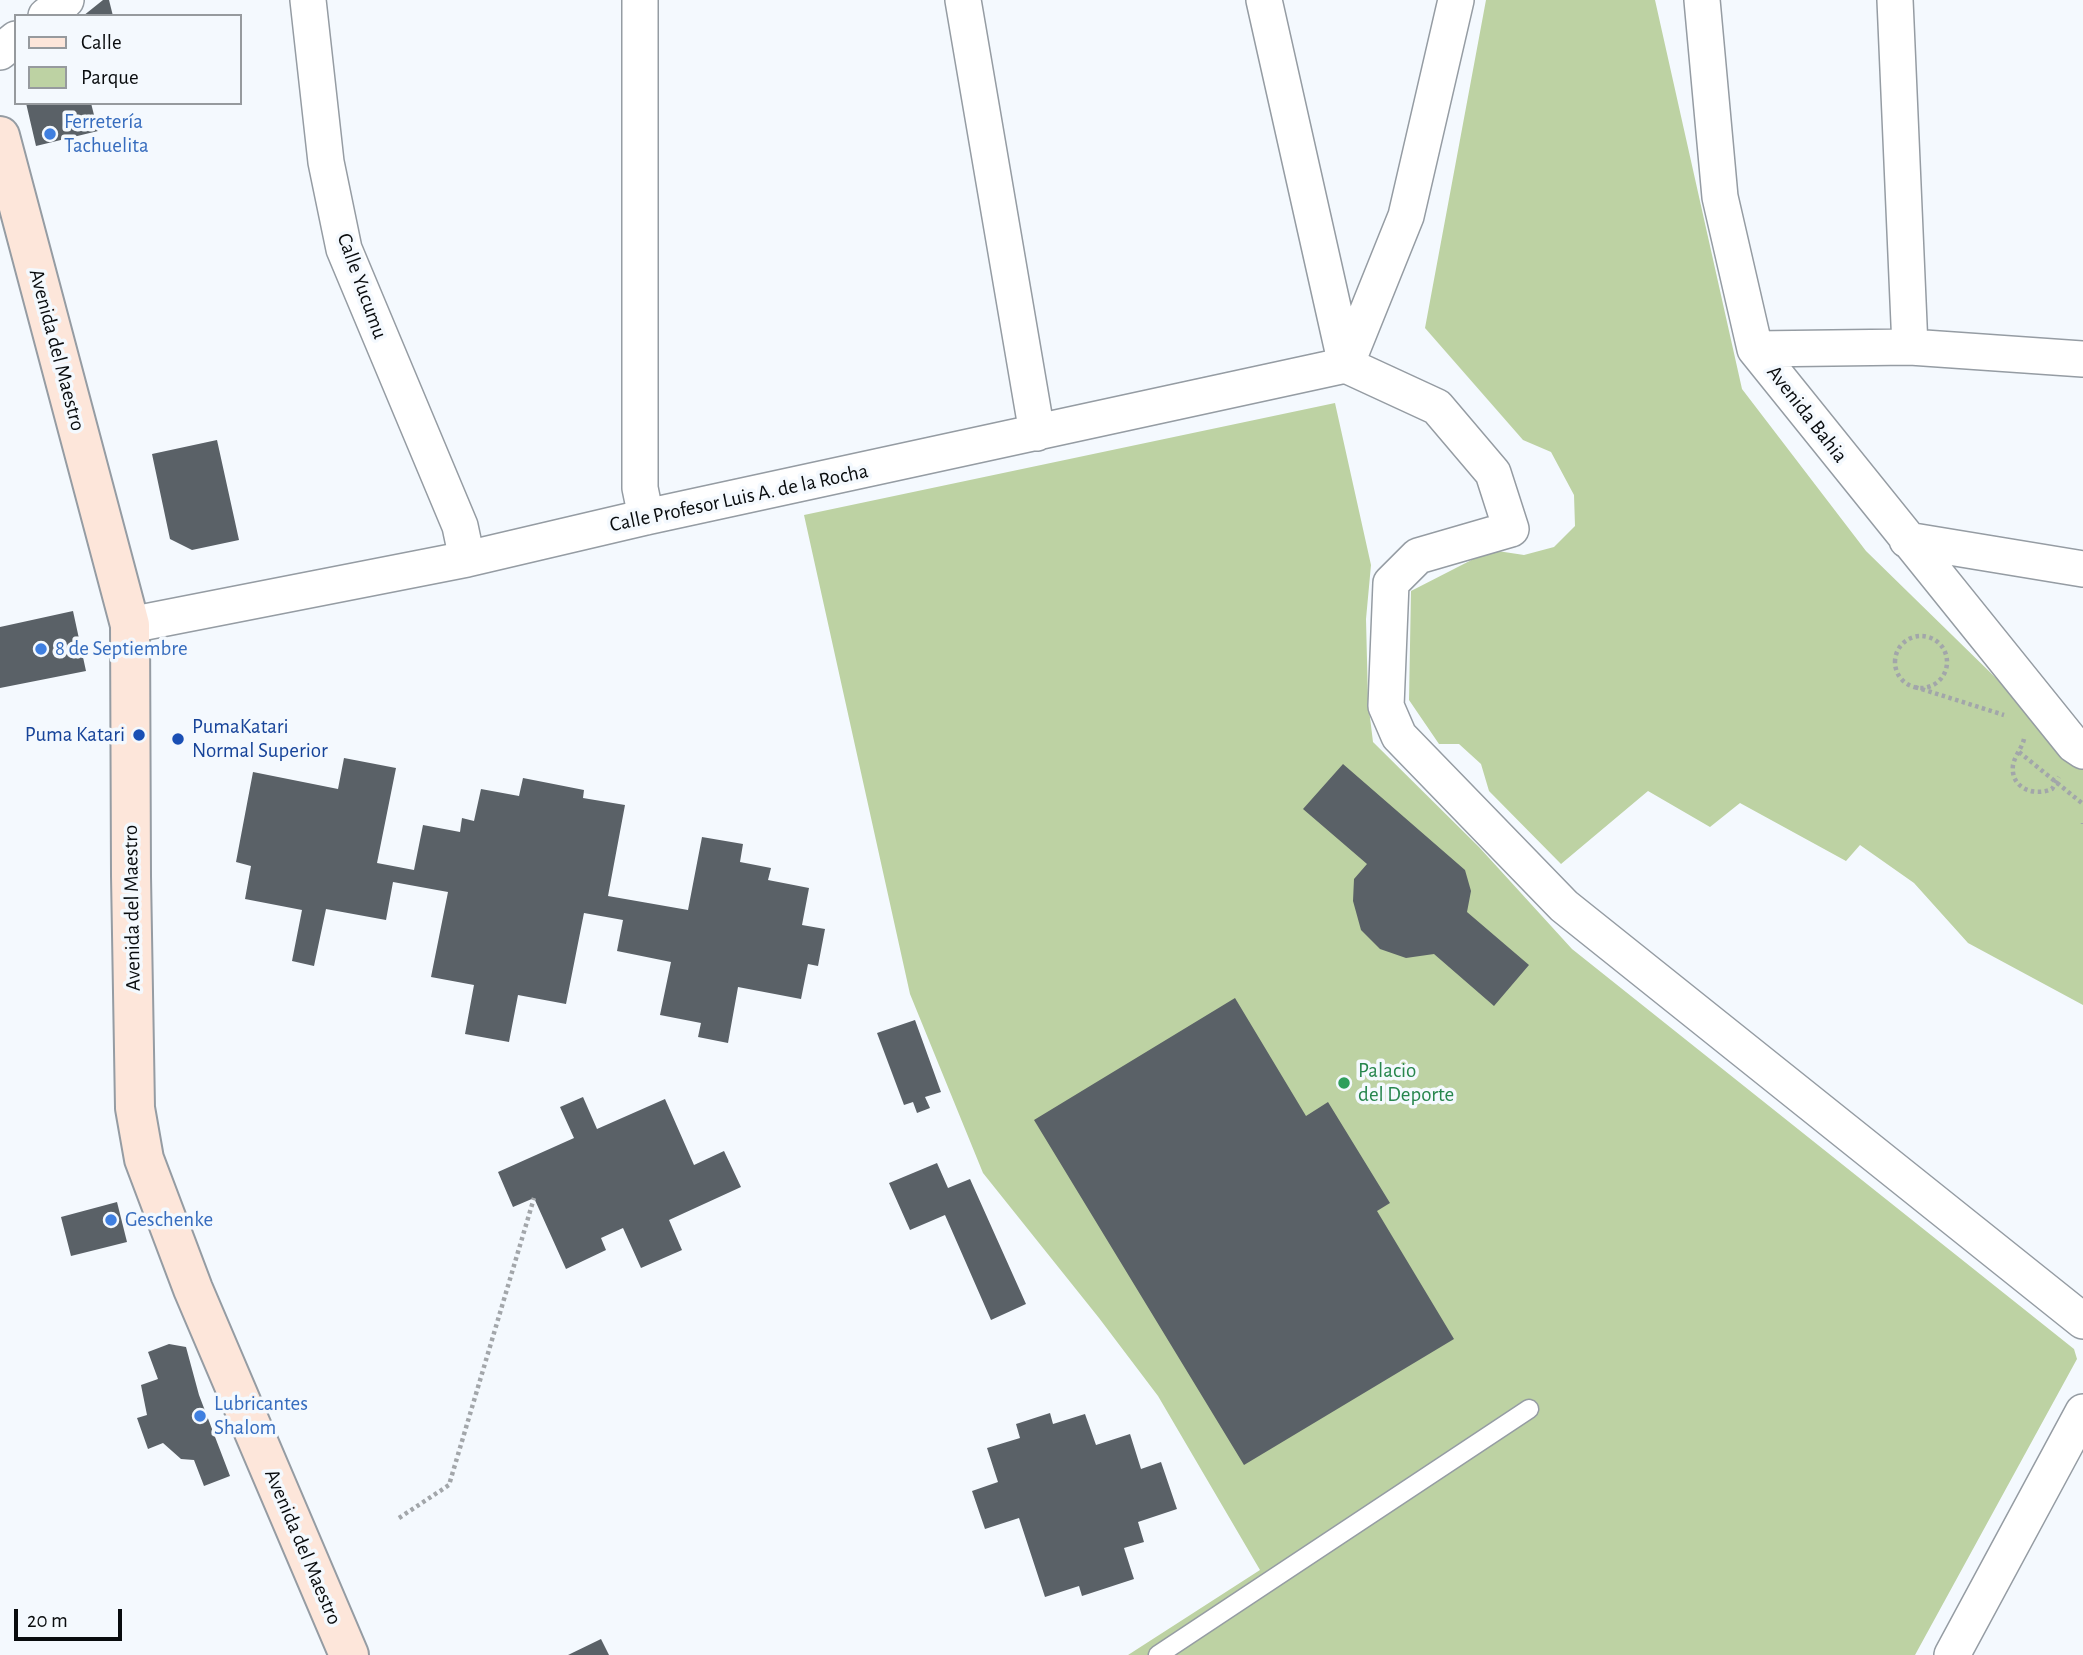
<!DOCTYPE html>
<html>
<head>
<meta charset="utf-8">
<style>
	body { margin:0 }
	#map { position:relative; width:2083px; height:1655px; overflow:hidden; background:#f4f9fe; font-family:"Alegreya Sans",sans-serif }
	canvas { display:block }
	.legend { position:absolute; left:14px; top:14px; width:228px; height:91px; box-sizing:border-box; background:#f4f9fe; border:2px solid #969a9e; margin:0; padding:9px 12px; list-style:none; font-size:21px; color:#090c0e }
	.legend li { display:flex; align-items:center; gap:14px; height:35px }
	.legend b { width:35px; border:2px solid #969a9e }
	.scale { position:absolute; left:14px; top:1609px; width:108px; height:32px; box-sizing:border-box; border:4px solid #090c0e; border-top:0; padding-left:9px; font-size:21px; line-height:24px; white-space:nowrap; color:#090c0e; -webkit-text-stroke:5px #f4f9fe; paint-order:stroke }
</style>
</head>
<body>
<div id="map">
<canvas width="2083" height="1655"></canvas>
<ul class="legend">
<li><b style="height:9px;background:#fde6da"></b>Calle</li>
<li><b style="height:19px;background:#bdd2a3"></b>Parque</li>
</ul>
<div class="scale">20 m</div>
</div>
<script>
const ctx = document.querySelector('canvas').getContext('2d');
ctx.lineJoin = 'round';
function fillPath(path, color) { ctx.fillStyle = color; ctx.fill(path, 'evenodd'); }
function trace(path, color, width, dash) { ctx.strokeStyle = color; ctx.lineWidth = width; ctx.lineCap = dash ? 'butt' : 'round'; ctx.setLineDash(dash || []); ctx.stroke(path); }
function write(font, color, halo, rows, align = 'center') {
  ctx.font = font + ' "Alegreya Sans",sans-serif'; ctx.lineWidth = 7; ctx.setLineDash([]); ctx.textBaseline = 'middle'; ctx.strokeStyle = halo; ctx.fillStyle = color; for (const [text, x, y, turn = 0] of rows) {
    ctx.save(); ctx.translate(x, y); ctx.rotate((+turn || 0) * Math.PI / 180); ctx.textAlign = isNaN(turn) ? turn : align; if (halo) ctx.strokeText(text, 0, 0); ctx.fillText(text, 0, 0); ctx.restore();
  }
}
const green = new Path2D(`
	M 1486,0 L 1655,0 L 1742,389 L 1866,551 L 2083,763 L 2083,1005 L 1968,943 L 1914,883 L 1860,845 L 1846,861 L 1740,803 L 1710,827 L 1648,791 L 1561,864 L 1489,791 L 1481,764 L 1459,744 L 1439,744 L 1409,700 L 1411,591 L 1491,550 L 1524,555 L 1554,547 L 1575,526 L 1574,495 L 1551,452 L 1523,440 L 1425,328 Z
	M 1335,403 L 1371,565 L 1366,619 L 1368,701 L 1373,742 L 1479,847 L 1572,949 L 2074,1349 L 2077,1359 L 1915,1655 L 1128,1655 L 1260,1570 L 1158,1396 L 1099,1318 L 983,1173 L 910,994 L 804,515 Z`);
const building = new Path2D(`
	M 103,0 L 109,0 L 113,16 L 83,16 Z
	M 26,103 L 91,103 L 98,131 L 36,146 Z
	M 217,440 L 239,540 L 192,550 L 170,539 L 152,454 Z
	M 73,611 L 86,671 L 0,688 L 0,627 Z
	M 344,758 L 396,768 L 377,863 L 414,870 L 423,825 L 460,832 L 462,818 L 474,821 L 481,789 L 519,796 L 523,778 L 584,790 L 583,798 L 625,805 L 608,896 L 688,910 L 702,837 L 743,844 L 740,862 L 771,868 L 768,880 L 809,888 L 802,925 L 825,929 L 818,966 L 808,964 L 801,999 L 738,987 L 728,1043 L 698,1037 L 701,1023 L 660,1015 L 671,962 L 617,951 L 623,920 L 584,913 L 566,1004 L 518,995 L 509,1042 L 465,1034 L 474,985 L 431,977 L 448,892 L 393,882 L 386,920 L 326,909 L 314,966 L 292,961 L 302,910 L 245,899 L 251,866 L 236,862 L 253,772 L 338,789 Z
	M 1343,764 L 1465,870 L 1471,891 L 1467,912 L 1529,965 L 1494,1006 L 1434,954 L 1406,958 L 1380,949 L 1361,930 L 1353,901 L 1354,879 L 1367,864 L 1303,809 Z
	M 1235,998 L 1306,1116 L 1328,1102 L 1390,1203 L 1377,1211 L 1454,1339 L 1244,1465 L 1034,1120 Z
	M 915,1020 L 941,1092 L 925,1097 L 930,1108 L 917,1113 L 913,1102 L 904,1105 L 877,1033 Z
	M 583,1097 L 597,1129 L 665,1099 L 694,1165 L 724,1151 L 741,1187 L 669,1220 L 682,1250 L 641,1268 L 623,1228 L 601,1238 L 606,1250 L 566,1269 L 534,1198 L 513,1207 L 498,1172 L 574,1138 L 560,1107 Z
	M 937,1163 L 948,1188 L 970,1179 L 1026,1304 L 991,1320 L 945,1215 L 910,1230 L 889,1183 Z
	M 117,1202 L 127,1242 L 71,1256 L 61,1217 Z
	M 169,1344 L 186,1347 L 199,1395 L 230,1476 L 204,1486 L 194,1460 L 181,1459 L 163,1443 L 148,1449 L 137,1418 L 147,1415 L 141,1385 L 158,1379 L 148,1352 Z
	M 1050,1413 L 1053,1424 L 1085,1414 L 1096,1445 L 1130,1434 L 1141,1469 L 1161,1462 L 1177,1509 L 1138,1522 L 1144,1542 L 1124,1548 L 1134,1579 L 1082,1596 L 1079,1586 L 1045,1597 L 1019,1518 L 985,1529 L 972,1491 L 998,1482 L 987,1448 L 1020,1438 L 1016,1424 Z
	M 601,1639 L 609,1655 L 568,1655 Z`);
const path = new Path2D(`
	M1895 662a26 26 0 1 1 52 0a26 26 0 1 1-52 0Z
	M 1915,687 L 2004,715
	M 2024,739 C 2022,748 2015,755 2013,765 C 2010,788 2034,797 2052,789 L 2059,777
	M 2019,752 L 2083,804
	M 2083,823 L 2083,824
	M 399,1518 L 449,1485 L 534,1198`);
const lane = new Path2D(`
	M 1158,1655 L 1529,1409`);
const street = new Path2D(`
	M 308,0 L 326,162 L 344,249 L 460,526 L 467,559
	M 640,0 L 640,488 L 646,517
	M 963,0 L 1037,433
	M 1264,0 L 1346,365
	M 1702,0 L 1720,197 L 1755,349 L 2074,745 L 2083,751
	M 1895,0 L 1910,347
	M 46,16 L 66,0
	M 0,52 L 16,39
	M 1755,349 L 1910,347 L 2083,359
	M 1346,365 L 1437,407 L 1493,473 L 1511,529 L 1418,556 L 1391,583 L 1386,706 L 1399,736 L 1564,906 L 2083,1321
	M 1346,365 L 1406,216 L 1456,0
	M 1907,540 L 2083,569
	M 130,625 L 467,559 L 646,517 L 1346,365
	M 1952,1655 L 2083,1412`);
const secondary = new Path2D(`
	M 0,136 L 130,625 L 131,876 L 135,1108 L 144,1159 L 193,1289 L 349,1655`);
const markers = [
	[50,134,7,"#3f7fe0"],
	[41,649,7,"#3f7fe0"],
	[139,735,7,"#1a4fb4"],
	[178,739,7,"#1a4fb4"],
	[1344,1083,7,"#2e9e5b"],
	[111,1220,7,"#3f7fe0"],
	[200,1416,7,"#3f7fe0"]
];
const shopNames = [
	["Ferretería",64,122],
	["Tachuelita",64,146],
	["8 de Septiembre",55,649],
	["Geschenke",125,1220],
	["Lubricantes",214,1404],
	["Shalom",214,1428]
];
const streetNames = [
	["Calle Yucumu",362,286,70],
	["Avenida del Maestro",57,350,75],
	["Avenida Bahia",1807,414,52],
	["Calle Profesor Luis A. de la Rocha",739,498,-12],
	["Avenida del Maestro",132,908,-91],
	["Avenida del Maestro",303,1547,67]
];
const transitNames = [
	["PumaKatari",192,727],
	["Normal Superior",192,751],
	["Puma Katari",125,735,"right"]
];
const leisureNames = [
	["Palacio",1358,1071],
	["del Deporte",1358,1095]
];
fillPath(green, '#bdd2a3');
fillPath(building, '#5a6167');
trace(lane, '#959ca3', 21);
trace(street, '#959ca3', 38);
trace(secondary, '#959ca3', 42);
trace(path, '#a2a6aa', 4.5, [3.5, 3.5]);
trace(lane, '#fff', 18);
trace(street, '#fff', 35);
trace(secondary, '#fde6da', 38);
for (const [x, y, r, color] of markers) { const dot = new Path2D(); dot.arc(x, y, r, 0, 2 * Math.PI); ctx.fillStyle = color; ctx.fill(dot); trace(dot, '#f4f9fe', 2.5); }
write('21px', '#366cbe', '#f4f9fe', shopNames, 'left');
write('21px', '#090c0e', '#f4f9fe', streetNames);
write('21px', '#164399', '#f4f9fe', transitNames, 'left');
write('21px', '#27864d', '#f4f9fe', leisureNames, 'left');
</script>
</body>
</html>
